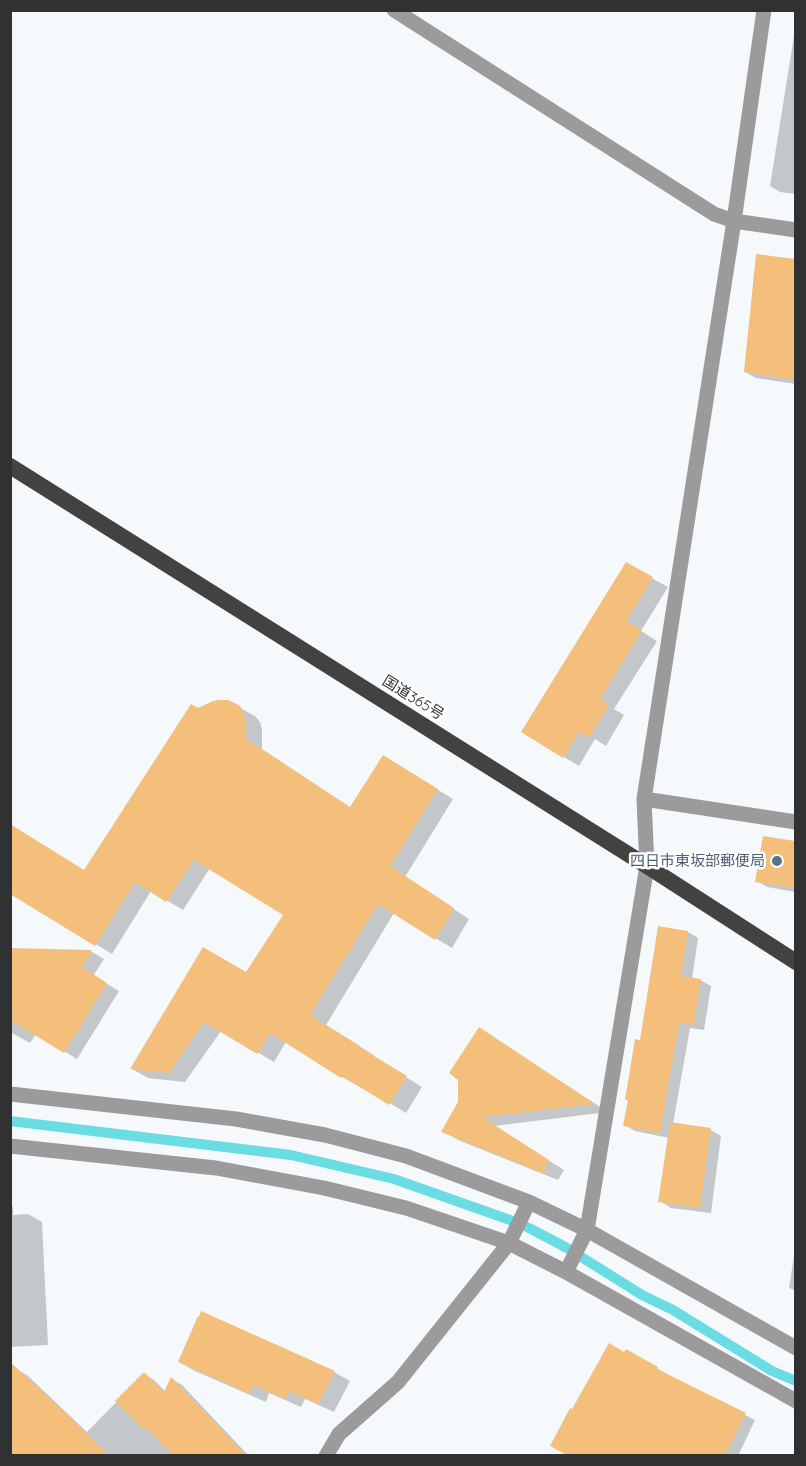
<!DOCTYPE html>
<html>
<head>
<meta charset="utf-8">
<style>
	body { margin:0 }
	#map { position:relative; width:806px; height:1466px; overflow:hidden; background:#f6f9fc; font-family:Quicksand,sans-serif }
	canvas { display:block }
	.frame { position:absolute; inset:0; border:12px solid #303132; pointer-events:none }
</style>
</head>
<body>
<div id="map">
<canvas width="806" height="1466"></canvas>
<div class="frame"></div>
</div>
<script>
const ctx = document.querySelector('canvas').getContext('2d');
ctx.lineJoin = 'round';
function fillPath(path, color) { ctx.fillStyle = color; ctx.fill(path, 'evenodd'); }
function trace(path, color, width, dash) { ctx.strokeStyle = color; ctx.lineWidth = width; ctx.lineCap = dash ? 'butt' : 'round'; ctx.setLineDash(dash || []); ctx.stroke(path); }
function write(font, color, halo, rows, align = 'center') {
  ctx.font = font + ' Quicksand,"Noto Sans JP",sans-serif'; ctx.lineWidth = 5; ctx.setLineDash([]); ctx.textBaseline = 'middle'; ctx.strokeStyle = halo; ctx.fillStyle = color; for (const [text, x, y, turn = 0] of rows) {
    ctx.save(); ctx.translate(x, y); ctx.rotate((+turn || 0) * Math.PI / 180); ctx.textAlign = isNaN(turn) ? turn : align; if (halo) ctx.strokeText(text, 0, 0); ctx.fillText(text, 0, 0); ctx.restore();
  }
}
const shadow = new Path2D(`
	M 796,23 L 796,194 L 780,192 L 770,186 Z
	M 757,256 L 796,261 L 796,384 L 756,378 L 745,372 Z
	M 626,564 L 668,587 L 641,631 L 657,641 L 614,709 L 624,715 L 606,746 L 595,739 L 579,766 L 523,732 Z
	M 238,707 L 255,716 L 260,722 L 262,730 L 262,749 L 351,808 L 399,766 L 453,799 L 405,877 L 469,919 L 452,948 L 394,913 L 326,1025 L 375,1056 L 375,1058 L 422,1087 L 406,1113 L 359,1084 L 358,1086 L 342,1077 L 286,1042 L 274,1062 L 221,1031 L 185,1082 L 148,1078 L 132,1069 L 247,974 L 285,914 L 210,868 L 183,910 L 151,891 L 112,954 L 10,892 L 85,872 L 199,710 Z
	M 764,837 L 796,842 L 796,892 L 767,887 L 757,881 Z
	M 688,932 L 698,938 L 692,979 L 700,980 L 711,986 L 704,1030 L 690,1028 L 673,1124 L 711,1130 L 721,1136 L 711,1213 L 671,1208 L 660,1201 L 669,1138 L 635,1131 L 625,1125 L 629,1101 L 626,1099 L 641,1042 Z
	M 10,949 L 92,952 L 104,959 L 93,976 L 119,991 L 77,1059 L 36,1034 L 30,1043 L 10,1032 Z
	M 480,1029 L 608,1112 L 494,1126 L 564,1170 L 558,1180 L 458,1140 L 443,1131 L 459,1102 Z
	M 10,1206 L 13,1207 L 13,1215 L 28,1214 L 42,1222 L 48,1345 L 10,1347 Z
	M 796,1243 L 796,1291 L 789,1288 Z
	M 627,1351 L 667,1374 L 666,1375 L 755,1420 L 738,1456 L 569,1456 L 552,1446 Z
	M 179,1362 L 334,1372 L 350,1381 L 334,1412 L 305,1399 L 301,1407 L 269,1393 L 266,1402 L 195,1371 Z
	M 16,1369 L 27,1375 L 87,1432 L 144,1374 L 154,1380 L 166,1392 L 172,1379 L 182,1385 L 249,1456 L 10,1456 L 10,1375 Z`);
const stream = new Path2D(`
	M 10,1121 L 291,1155 L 394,1179 L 510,1220 L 529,1228 L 567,1248 L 642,1295 L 673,1310 L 772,1371 L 796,1381`);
const building = new Path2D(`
	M 756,254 L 795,259 L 795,380 L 744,372 Z
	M 626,562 L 653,577 L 626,621 L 642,630 L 600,699 L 609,705 L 589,738 L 579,732 L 563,758 L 521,732 Z
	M 219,700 L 228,700 L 239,705 L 242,709 L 246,720 L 246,739 L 350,807 L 383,755 L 438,789 L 390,866 L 454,908 L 435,940 L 378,904 L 310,1015 L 360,1046 L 359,1047 L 407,1076 L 389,1105 L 342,1076 L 341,1078 L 270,1033 L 257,1054 L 204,1022 L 169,1073 L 130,1069 L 203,947 L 246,972 L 283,915 L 194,860 L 166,902 L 135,882 L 95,946 L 10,894 L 10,824 L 84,870 L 191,704 L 198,708 L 213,701 Z
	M 763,836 L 795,841 L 795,888 L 755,882 Z
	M 658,926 L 688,931 L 681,976 L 701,979 L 694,1025 L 679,1023 L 660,1133 L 623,1126 L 628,1100 L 625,1100 L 635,1039 L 640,1040 Z
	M 10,948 L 92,950 L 82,967 L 107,983 L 64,1053 L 10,1020 Z
	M 479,1027 L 595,1104 L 482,1117 L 549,1160 L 543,1173 L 441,1132 L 458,1102 L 458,1080 L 449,1073 Z
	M 670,1122 L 711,1128 L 700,1208 L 658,1202 Z
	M 201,1311 L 335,1371 L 318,1404 L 289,1391 L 285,1399 L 253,1385 L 250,1394 L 178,1362 L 198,1316 L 199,1317 Z
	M 609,1343 L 624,1352 L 626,1349 L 658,1367 L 657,1369 L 746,1413 L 725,1455 L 566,1455 L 550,1446 L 570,1408 L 572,1409 Z
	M 10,1362 L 54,1402 L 108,1455 L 10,1455 Z
	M 144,1372 L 164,1392 L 171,1377 L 246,1455 L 173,1455 L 145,1427 L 143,1429 L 115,1401 Z`);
const minor = new Path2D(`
	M 394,10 L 714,214 L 734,221 L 796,230
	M 644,799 L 796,822
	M 10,1094 L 236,1119 L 325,1135 L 406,1156 L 529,1202 L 587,1230 L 796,1348
	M 10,1146 L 216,1168 L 324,1188 L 406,1208 L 509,1243 L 566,1272 L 796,1401
	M 566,1272 L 587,1230 L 647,866 L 644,799 L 734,221 L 764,10
	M 326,1456 L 339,1434 L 398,1382 L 509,1243 L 529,1202`);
const trunk = new Path2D(`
	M 10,466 L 647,866 L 796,962`);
const markers = [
	[777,861,6,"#5c6f8a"]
];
const streetNames = [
	["国道365号",413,698,32]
];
const serviceNames = [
	["四日市東坂部郵便局",765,861]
];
fillPath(shadow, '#0003');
trace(stream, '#69dce4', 10);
fillPath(building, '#f4bf7b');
trace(minor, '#9c9a9a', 15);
trace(trunk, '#444241', 16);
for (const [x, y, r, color] of markers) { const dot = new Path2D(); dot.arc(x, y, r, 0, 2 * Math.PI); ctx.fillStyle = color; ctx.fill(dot); trace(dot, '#fff', 2); }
write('15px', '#303132', '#fff', streetNames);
write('15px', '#4e5e75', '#fff', serviceNames, 'right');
</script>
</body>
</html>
